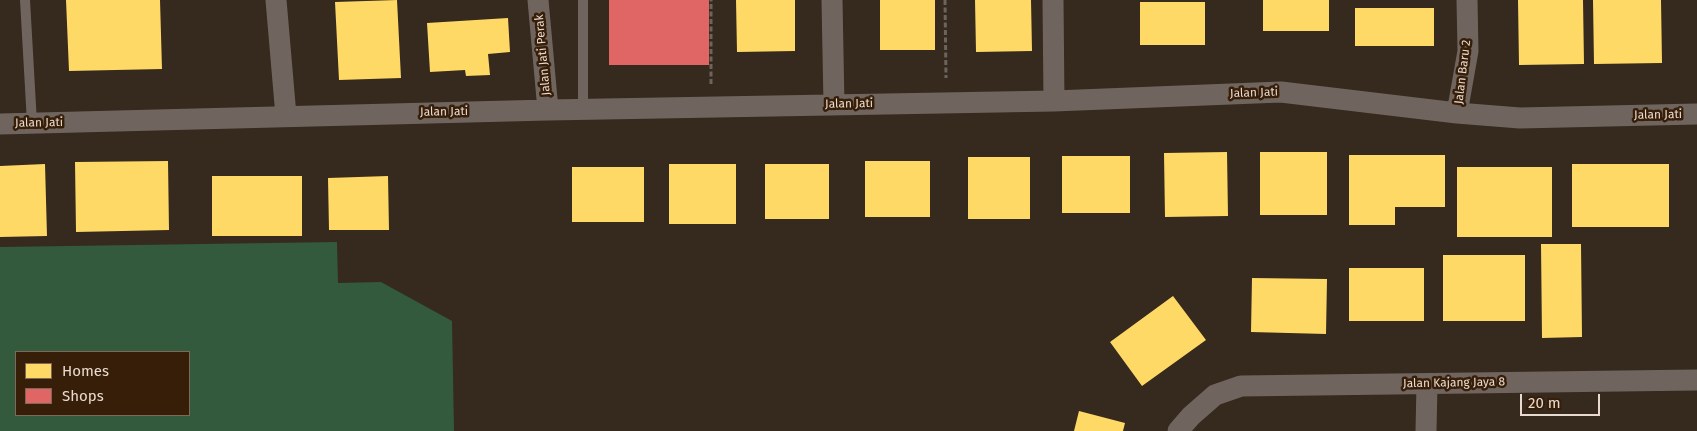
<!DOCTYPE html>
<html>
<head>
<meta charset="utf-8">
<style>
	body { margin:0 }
	#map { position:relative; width:1697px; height:431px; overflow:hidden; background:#36291e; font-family:"Fira Sans",sans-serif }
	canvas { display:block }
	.legend { position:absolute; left:15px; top:351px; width:175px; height:65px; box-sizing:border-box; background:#361e09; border:1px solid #7e6958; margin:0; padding:6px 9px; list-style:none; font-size:15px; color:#eadace }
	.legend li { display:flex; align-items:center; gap:10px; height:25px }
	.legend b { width:25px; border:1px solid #7e6958 }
	.scale { position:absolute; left:1520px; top:394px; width:80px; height:22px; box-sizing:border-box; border:2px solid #eadace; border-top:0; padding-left:6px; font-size:15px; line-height:18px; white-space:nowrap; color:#eadace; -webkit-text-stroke:4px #361e09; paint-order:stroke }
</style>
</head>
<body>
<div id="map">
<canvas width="1697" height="431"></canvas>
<ul class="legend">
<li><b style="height:14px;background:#ffd966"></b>Homes</li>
<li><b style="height:14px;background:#e06666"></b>Shops</li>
</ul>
<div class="scale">20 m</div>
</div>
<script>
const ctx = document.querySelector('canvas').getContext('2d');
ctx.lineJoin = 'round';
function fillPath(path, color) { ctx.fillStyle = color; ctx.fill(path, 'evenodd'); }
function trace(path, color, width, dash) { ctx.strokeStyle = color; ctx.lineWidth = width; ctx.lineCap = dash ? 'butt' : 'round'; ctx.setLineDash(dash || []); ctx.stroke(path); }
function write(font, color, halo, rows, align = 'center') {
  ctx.font = font + ' "Fira Sans",sans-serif'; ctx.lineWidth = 5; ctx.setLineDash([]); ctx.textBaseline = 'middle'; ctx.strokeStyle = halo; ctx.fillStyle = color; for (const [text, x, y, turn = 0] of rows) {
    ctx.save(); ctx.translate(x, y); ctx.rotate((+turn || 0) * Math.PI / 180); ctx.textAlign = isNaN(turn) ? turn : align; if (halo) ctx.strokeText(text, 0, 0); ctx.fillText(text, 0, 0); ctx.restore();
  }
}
const green = new Path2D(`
	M 337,242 L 338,283 L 381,282 L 452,321 L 454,431 L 0,431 L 0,247 ZM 16,352 L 189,352 L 189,415 L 16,415 Z`);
const homes = new Path2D(`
	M 66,0 L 160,0 L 162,69 L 69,71 Z
	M 397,0 L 401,78 L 339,80 L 335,2 Z
	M 736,0 L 795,0 L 795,51 L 737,52 Z
	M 880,0 L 935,0 L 935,50 L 880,50 Z
	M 975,0 L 1031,0 L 1032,51 L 976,52 Z
	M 1263,0 L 1329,0 L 1329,31 L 1263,31 Z
	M 1518,0 L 1583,0 L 1584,64 L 1519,65 Z
	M 1593,0 L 1661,0 L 1662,63 L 1594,64 Z
	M 1140,2 L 1205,2 L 1205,45 L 1140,45 Z
	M 1355,8 L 1434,8 L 1434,46 L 1355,46 Z
	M 508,18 L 510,52 L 488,54 L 490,75 L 466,76 L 465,70 L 430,72 L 427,23 Z
	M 1227,152 L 1228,216 L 1165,217 L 1164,153 Z
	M 1260,152 L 1327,152 L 1327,215 L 1260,215 Z
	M 1349,155 L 1445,155 L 1445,207 L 1395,207 L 1395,225 L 1349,225 Z
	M 1062,156 L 1130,156 L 1130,213 L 1062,213 Z
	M 968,157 L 1030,157 L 1030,219 L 968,219 Z
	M 168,161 L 169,230 L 76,232 L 75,162 Z
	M 865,161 L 930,161 L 930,217 L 865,217 Z
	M 45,164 L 47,236 L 0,237 L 0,166 Z
	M 669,164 L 736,164 L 736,224 L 669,224 Z
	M 765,164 L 829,164 L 829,219 L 765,219 Z
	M 1572,164 L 1669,164 L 1669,227 L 1572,227 Z
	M 572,167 L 644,167 L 644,222 L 572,222 Z
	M 1457,167 L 1552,167 L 1552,237 L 1457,237 Z
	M 212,176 L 302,176 L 302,236 L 212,236 Z
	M 388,176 L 389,230 L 329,230 L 328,178 Z
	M 1541,244 L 1581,244 L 1582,337 L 1542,338 Z
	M 1443,255 L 1525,255 L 1525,321 L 1443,321 Z
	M 1349,268 L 1424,268 L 1424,321 L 1349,321 Z
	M 1252,278 L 1327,279 L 1326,334 L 1251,332 Z
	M 1173,296 L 1206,340 L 1142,386 L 1110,342 Z
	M 1079,411 L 1125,423 L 1123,431 L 1074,431 Z`);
const shops = new Path2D(`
	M 609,0 L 709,0 L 709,65 L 609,65 Z`);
const path = new Path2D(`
	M 945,0 L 946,78
	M 711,84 L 711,0`);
const service = new Path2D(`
	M 25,0 L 32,123
	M 583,109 L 583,0`);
const minor = new Path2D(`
	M 276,0 L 286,116
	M 538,0 L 548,110
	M 832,0 L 834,105
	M 1053,0 L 1054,101
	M 1457,113 L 1468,51 L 1467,0
	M 0,124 L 548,110 L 1054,101 L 1281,92 L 1457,113 L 1520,118 L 1697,114
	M 1178,431 L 1191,416 L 1215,395 L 1241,386 L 1697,380
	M 1426,431 L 1427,384`);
const streetNames = [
	["Jalan Jati Perak",543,55,-95],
	["Jalan Baru 2",1463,72,-83],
	["Jalan Jati",1254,93,-2],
	["Jalan Jati",849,104,-1],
	["Jalan Jati",444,112,-1],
	["Jalan Jati",1658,115,-1],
	["Jalan Jati",39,123,-1],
	["Jalan Kajang Jaya 8",1454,383,-1]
];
fillPath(green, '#335a3d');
fillPath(homes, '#ffd966');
fillPath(shops, '#e06666');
trace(path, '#6d645c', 3, [5, 2.5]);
trace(service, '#70655e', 10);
trace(minor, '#70655e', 21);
write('12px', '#eadace', '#361e09', streetNames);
</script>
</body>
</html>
